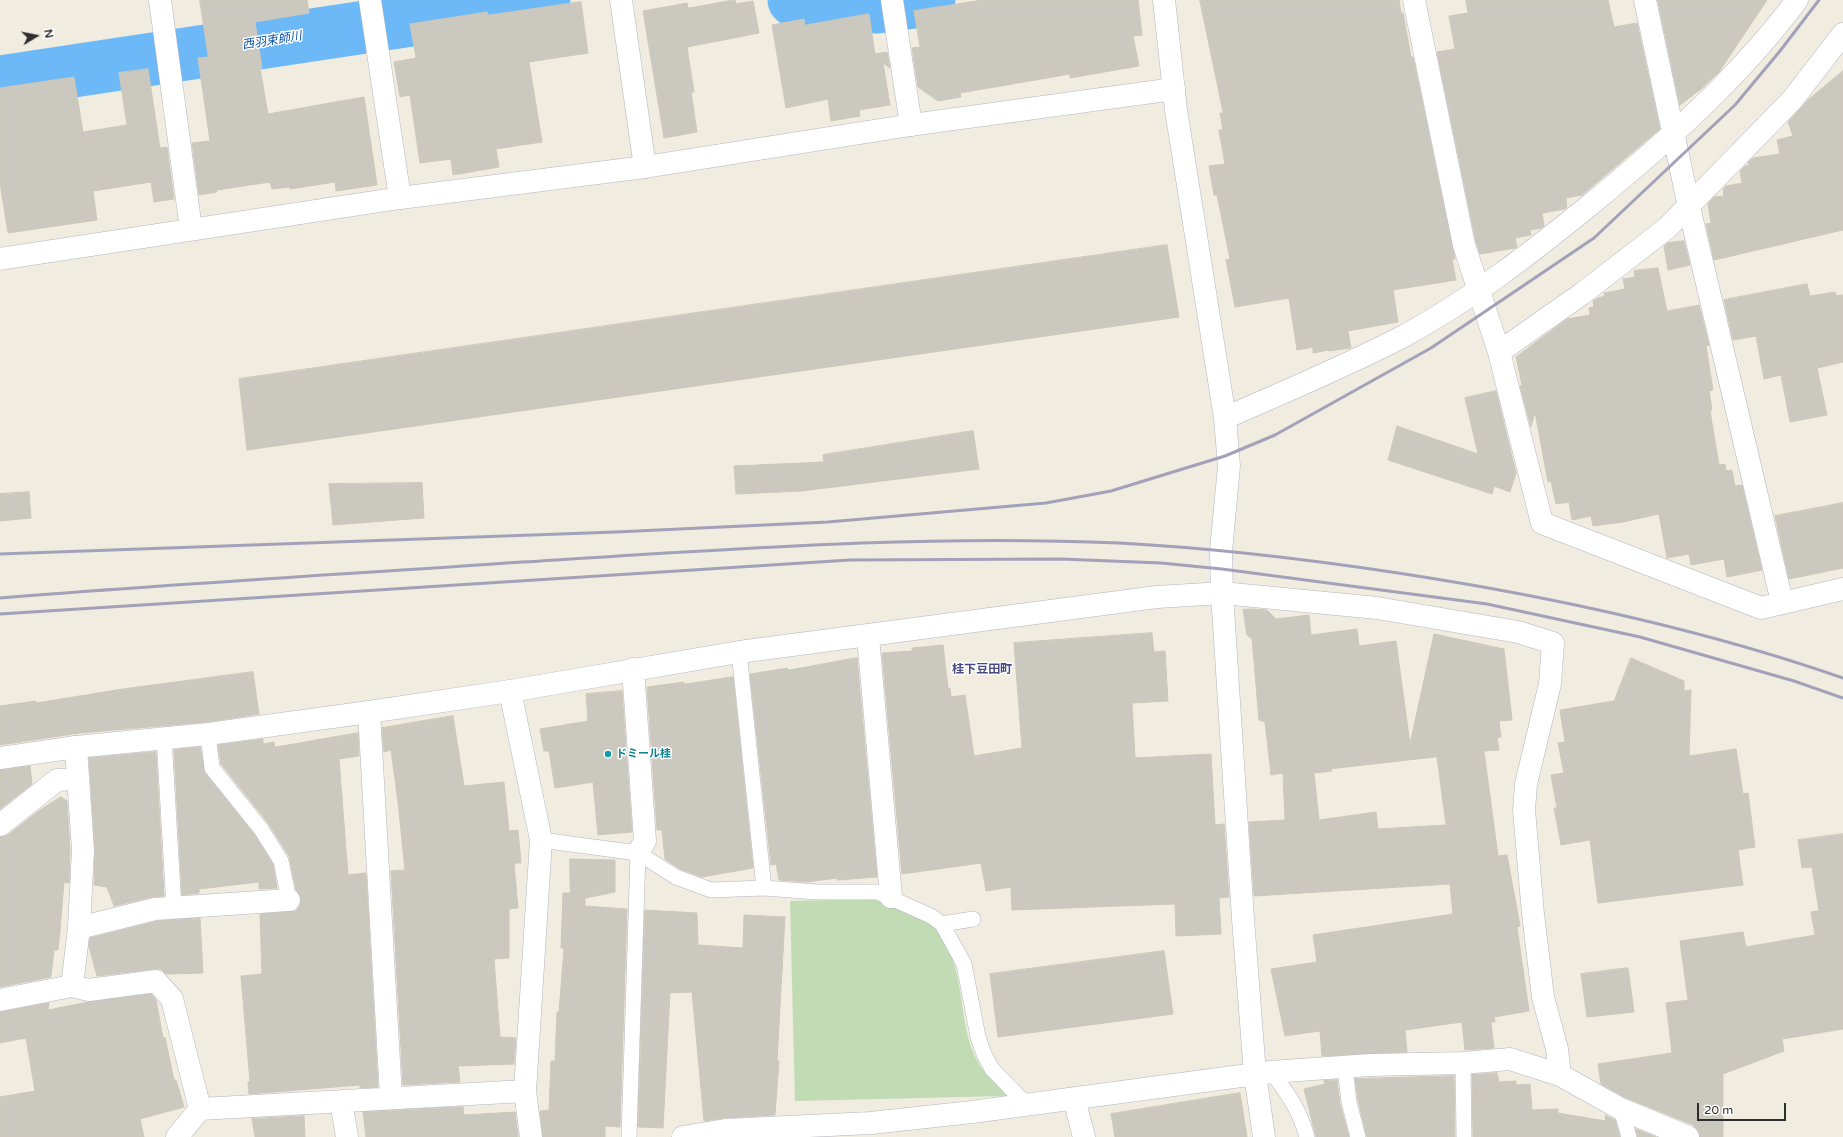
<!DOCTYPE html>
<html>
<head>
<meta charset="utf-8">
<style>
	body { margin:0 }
	#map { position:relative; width:1843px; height:1137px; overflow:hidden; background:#f0ece0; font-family:"Varela Round",sans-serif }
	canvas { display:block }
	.north { position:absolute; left:16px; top:16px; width:40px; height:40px; -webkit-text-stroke:3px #fff; paint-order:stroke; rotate:80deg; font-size:11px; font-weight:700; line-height:16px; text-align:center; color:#2e2e2e }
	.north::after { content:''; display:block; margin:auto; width:14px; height:18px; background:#2e2e2e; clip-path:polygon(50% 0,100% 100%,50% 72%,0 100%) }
	.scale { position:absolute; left:1697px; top:1103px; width:89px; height:18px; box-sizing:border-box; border:2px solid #2e2e2e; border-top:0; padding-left:5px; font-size:12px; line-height:14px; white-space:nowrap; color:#2e2e2e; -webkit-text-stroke:3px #fff; paint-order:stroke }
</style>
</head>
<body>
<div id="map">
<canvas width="1843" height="1137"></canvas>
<div class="north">N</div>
<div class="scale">20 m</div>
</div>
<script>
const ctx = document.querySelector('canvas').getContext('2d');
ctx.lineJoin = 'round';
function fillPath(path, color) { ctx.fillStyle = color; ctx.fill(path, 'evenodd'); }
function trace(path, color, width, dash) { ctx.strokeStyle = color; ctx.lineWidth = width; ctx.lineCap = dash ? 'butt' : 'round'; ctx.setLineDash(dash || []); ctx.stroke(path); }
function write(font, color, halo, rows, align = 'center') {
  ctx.font = font + ' "Varela Round","Noto Sans JP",sans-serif'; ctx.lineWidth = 3; ctx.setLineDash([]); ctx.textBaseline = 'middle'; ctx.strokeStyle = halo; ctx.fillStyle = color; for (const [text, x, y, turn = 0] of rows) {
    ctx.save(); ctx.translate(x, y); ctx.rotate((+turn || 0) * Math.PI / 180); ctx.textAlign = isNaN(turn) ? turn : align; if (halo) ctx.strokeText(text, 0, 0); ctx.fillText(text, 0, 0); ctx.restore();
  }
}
const cemetery = new Path2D(`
	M 878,899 C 890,904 917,912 926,919 C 975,962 950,1025 984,1071 C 990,1079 1002,1085 1010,1091 L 1007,1096 L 795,1101 L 790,901 Z`);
const river = new Path2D(`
	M 794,0 L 877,7 L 929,0
	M 0,82 L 544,0`);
const building = new Path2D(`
	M 200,0 L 307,0 L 309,13 L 255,22 L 262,68 L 260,68 L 268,114 L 364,97 L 377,185 L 336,191 L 335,182 L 290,189 L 290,187 L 272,189 L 270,182 L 217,190 L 217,192 L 199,195 L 192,143 L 210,141 L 198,58 L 208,57 Z
	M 735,0 L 736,4 L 753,1 L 759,33 L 687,47 L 694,92 L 691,92 L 697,132 L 664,138 L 643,11 L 687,3 L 688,8 Z
	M 983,0 L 1138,0 L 1142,35 L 1133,36 L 1139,66 L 1070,78 L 1070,74 L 960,93 L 961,97 L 938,101 L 918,87 L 912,48 L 920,47 L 914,11 Z
	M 1200,0 L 1399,0 L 1401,13 L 1403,13 L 1411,57 L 1413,57 L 1455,259 L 1452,259 L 1456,280 L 1393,290 L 1398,322 L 1348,331 L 1351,348 L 1329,351 L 1329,350 L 1313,353 L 1313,347 L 1297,350 L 1289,298 L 1235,307 L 1226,260 L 1230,259 L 1217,195 L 1214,195 L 1209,166 L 1225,164 L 1219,130 L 1223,130 L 1220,113 L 1223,113 Z
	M 1466,0 L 1608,0 L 1614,27 L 1637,23 L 1660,129 L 1582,195 L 1566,198 L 1567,207 L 1565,209 L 1542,213 L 1544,226 L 1541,228 L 1530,230 L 1531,235 L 1515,238 L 1517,247 L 1515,248 L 1480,254 L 1476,242 L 1437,52 L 1455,49 L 1449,16 L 1468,13 Z
	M 1658,0 L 1767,0 L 1719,72 L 1701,89 L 1680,105 Z
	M 581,2 L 588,53 L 529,62 L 542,142 L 496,149 L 499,167 L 453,175 L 451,159 L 420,163 L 410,95 L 400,97 L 394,62 L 416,58 L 410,24 L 487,12 L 488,15 Z
	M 869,14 L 875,54 L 887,52 L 890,68 L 883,63 L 890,105 L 859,110 L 860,116 L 831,121 L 828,99 L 786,108 L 772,25 L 804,19 L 805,25 Z
	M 148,69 L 160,148 L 167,147 L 174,199 L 154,202 L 151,182 L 93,191 L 97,220 L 8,233 L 0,183 L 0,88 L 74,77 L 83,132 L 127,125 L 119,73 Z
	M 1843,71 L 1843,230 L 1714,260 L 1706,224 L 1711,223 L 1708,204 L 1714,197 L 1724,196 L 1723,189 L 1726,186 L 1742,183 L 1740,171 L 1745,166 L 1749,165 L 1748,162 L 1753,158 L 1780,154 L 1777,140 L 1793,136 L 1788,122 L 1808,100 Z
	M 1684,241 L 1690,265 L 1668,270 L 1664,246 L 1668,243 Z
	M 1167,245 L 1179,317 L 247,450 L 239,379 Z
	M 1658,268 L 1667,311 L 1699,305 L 1709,345 L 1706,346 L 1713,390 L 1709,391 L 1712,410 L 1710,411 L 1719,465 L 1725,464 L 1726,471 L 1732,470 L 1735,486 L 1742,485 L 1762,570 L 1727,577 L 1724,559 L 1691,565 L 1689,554 L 1667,558 L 1659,514 L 1623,522 L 1593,526 L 1591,516 L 1572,520 L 1569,502 L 1556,504 L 1551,481 L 1548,482 L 1535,412 L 1531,427 L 1520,386 L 1522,385 L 1516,357 L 1567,319 L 1590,315 L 1589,308 L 1594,307 L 1593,301 L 1598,298 L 1605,296 L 1604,293 L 1625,289 L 1623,279 L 1635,277 L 1634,271 Z
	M 1807,284 L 1810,296 L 1835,292 L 1836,296 L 1843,295 L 1843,362 L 1817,368 L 1827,415 L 1790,422 L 1781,375 L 1764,379 L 1756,336 L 1733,340 L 1724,300 Z
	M 1496,391 L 1516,473 L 1510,492 L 1494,486 L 1492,494 L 1388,460 L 1397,426 L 1478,454 L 1465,398 Z
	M 973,431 L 979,469 L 802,491 L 736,494 L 734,466 L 824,462 L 823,455 Z
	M 422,483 L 424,518 L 333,525 L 329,484 Z
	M 29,492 L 31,518 L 0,521 L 0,494 Z
	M 1843,503 L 1843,568 L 1789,579 L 1775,516 Z
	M 1253,609 L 1267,610 L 1276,619 L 1309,615 L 1311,635 L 1357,629 L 1359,646 L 1396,641 L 1410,744 L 1434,634 L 1504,649 L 1512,720 L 1499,721 L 1501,737 L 1497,738 L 1499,750 L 1484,751 L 1498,856 L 1507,855 L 1520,926 L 1517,927 L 1529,1011 L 1494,1017 L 1495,1022 L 1491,1022 L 1494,1048 L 1465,1050 L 1462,1022 L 1405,1030 L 1407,1052 L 1322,1056 L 1320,1031 L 1285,1036 L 1271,969 L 1317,962 L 1313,935 L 1453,914 L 1450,884 L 1254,896 L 1249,822 L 1285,820 L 1283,773 L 1271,775 L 1265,722 L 1259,720 L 1252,639 L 1247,635 L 1243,610 ZM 1437,757 L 1446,825 L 1378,829 L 1376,812 L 1319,820 L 1314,773 L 1332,771 L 1331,769 Z
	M 1152,633 L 1154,652 L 1165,651 L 1168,701 L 1132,703 L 1135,758 L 1211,754 L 1215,825 L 1224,824 L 1229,897 L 1219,898 L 1221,934 L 1176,936 L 1175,904 L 1012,910 L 1011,887 L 986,891 L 981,863 L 902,874 L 882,653 L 912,651 L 912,648 L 943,645 L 948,688 L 950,688 L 951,697 L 965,695 L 974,756 L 1022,748 L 1014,643 Z
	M 857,658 L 877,877 L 837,880 L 837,878 L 806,882 L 779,880 L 776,864 L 771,865 L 750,674 L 788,668 L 788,670 Z
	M 1631,658 L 1684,681 L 1684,691 L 1691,690 L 1689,756 L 1736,749 L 1743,794 L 1748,793 L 1755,847 L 1738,850 L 1743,885 L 1598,903 L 1590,840 L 1561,845 L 1554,808 L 1557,808 L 1551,775 L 1564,773 L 1558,743 L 1565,742 L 1560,710 L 1614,701 Z
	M 253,672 L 259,714 L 207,722 L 80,733 L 0,745 L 0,706 L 36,701 L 36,703 L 123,689 Z
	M 733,677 L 753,868 L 702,877 L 680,869 L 665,859 L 662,830 L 657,830 L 647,687 L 684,682 L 684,684 Z
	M 622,691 L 632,832 L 598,835 L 593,782 L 555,788 L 549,751 L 544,751 L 540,729 L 588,721 L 586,694 Z
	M 453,716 L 464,786 L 504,782 L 509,831 L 518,830 L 521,863 L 514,863 L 518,908 L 509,909 L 509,958 L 494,959 L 500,1037 L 516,1038 L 514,1064 L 458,1066 L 460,1082 L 403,1085 L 391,871 L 405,870 L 398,802 L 391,750 L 384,752 L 382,728 Z
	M 358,733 L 359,756 L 339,759 L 348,875 L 366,873 L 378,1087 L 360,1088 L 360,1085 L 249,1094 L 248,1082 L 250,1082 L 241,976 L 262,974 L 260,914 L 296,911 L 300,905 L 301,899 L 296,890 L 289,856 L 268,823 L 221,764 L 218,745 L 263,739 L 263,744 L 274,742 L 275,747 Z
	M 200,747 L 205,773 L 254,834 L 273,864 L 277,888 L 259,889 L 259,882 L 199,889 L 199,893 L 182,895 L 174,750 Z
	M 156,752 L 164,896 L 152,897 L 114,906 L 107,887 L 94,885 L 95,849 L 89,758 Z
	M 30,766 L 32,784 L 0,809 L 0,770 Z
	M 61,797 L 67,801 L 70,850 L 69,883 L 64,882 L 60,931 L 58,950 L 54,950 L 51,977 L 0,987 L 0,837 L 8,835 L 37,812 Z
	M 1843,834 L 1843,1029 L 1782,1039 L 1784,1051 L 1723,1074 L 1723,1137 L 1700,1137 L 1698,1130 L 1693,1125 L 1626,1098 L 1601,1084 L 1598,1064 L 1672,1053 L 1666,1003 L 1688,1000 L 1680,941 L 1743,932 L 1746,947 L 1815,935 L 1811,912 L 1819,911 L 1812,867 L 1802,868 L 1798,840 Z
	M 570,859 L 615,860 L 615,892 L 585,898 L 585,906 L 627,909 L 620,1127 L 605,1126 L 605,1137 L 543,1137 L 540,1111 L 549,1110 L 551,1061 L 555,1061 L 557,1012 L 559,1012 L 564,948 L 561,948 L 563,893 L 570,893 Z
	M 645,910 L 697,913 L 698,945 L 743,948 L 744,915 L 785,917 L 777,1061 L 779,1061 L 775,1115 L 724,1118 L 704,1121 L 692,992 L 670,993 L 663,1128 L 638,1127 Z
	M 200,918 L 203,973 L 166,974 L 161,969 L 154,969 L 97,976 L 89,947 L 90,938 L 157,921 Z
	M 1164,951 L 1173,1014 L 998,1037 L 990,974 Z
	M 1628,968 L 1634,1012 L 1587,1017 L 1581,974 Z
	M 151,994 L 156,1000 L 163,1038 L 165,1037 L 174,1080 L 176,1080 L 184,1107 L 140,1119 L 144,1137 L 0,1137 L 0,1097 L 35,1091 L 26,1038 L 0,1043 L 0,1012 L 49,1003 L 48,1010 L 88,1002 Z
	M 1497,1073 L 1499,1082 L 1516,1081 L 1516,1085 L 1530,1084 L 1532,1110 L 1558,1109 L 1558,1113 L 1606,1121 L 1605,1115 L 1615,1120 L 1620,1137 L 1473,1137 L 1472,1075 Z
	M 1454,1076 L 1455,1137 L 1367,1137 L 1358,1100 L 1355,1079 Z
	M 1337,1080 L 1340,1104 L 1349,1137 L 1316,1137 L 1304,1089 L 1325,1084 L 1324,1081 Z
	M 1240,1093 L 1247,1137 L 1115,1137 L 1111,1114 Z
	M 463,1107 L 464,1115 L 515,1112 L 518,1137 L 366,1137 L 363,1112 Z
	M 304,1116 L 305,1137 L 255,1137 L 252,1119 Z
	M 1636,1129 L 1656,1137 L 1638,1137 Z`);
const service = new Path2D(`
	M 739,652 L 764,888
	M 208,734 L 212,768 L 261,829 L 281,861 L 289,900
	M 164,737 L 174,908
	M 541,840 L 638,853 L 676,877 L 711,890 L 764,888 L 817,892 L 877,892 L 931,916 L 942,924 L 964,964 L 978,1037 L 984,1054 L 992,1069 L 1028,1106
	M 942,924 L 973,919
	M 1463,1063 L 1464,1137
	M 1345,1067 L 1349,1102 L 1358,1137
	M 1271,1072 C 1288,1093 1300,1111 1307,1137
	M 1621,1109 L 1629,1137
	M 629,1137 L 638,853`);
const minor = new Path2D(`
	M 160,0 L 191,229
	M 370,0 L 400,198
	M 621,0 L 645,167
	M 892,0 L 911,125
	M 1164,0 L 1176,110 L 1225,418 C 1284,392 1344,367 1402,337 C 1469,301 1531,253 1590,205 C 1665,143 1739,78 1797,0
	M 1414,0 L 1464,245 L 1499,352 L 1542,523 L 1761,608 L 1843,589
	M 1645,0 L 1689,207 L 1782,602
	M 1499,352 L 1583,293 L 1667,228 L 1792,100 L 1843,34
	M 1225,418 L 1229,466 L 1221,551 L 1222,593 L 1243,919 L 1255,1074 L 1264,1137
	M 1222,593 L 1377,608 L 1518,632 L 1553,643 L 1550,684 L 1526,784 L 1524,810 L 1533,914 L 1543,997 L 1557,1049 L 1560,1075
	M 868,637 L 891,897
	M 633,669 L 645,841 L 638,853
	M 510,691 L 541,840 L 525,1091 L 531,1137
	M 369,712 L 391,1097
	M 0,825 L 57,780 L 77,779
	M 79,928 L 155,909 L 289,900
	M 72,986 L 79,928 L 83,850 L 76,747
	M 0,1000 L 72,986 L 89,990 L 156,981 L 172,999 L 200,1109
	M 1074,1099 L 1084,1137
	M 341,1101 L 347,1137
	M 177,1137 L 200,1109 L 525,1091
	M 683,1137 L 725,1130 L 871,1123 L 972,1112 L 1271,1072 L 1370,1065 L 1463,1063 L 1510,1059 L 1560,1075 L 1621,1109 L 1688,1137`);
const tertiary = new Path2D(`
	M 0,259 L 400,198 L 645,167 L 911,125 L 1174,89
	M 0,758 L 76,747 L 208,734 L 369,712 L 510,691 L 739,652 L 1157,597 L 1222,593`);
const rail = new Path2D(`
	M 0,554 L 616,532 L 828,522 L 1046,503 L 1111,491 L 1225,456 L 1275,435 L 1431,348 L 1594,238 L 1735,105 L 1780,51 L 1819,0
	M 0,598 C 174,584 348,574 522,562 C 721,550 920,534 1119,543 C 1213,548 1306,559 1398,573 C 1549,596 1699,628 1843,678
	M 0,614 L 850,560 L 1061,559 L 1161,563 L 1222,569 L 1487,604 L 1640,637 L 1794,681 L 1843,698`);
const markers = [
	[608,754,4,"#0f9aa8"]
];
const cultureNames = [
	["ドミール桂",616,754]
];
const waterNames = [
	["西羽束師川",272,41,-9]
];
const neighbourhoodNames = [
	["桂下豆田町",982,670]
];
fillPath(cemetery, '#c1dbb5');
trace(river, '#6db9f7', 53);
fillPath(building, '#cbc8bf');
trace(building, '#ccc8b9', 1);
trace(service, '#b4b4c2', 16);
trace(minor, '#b4b4c2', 23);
trace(tertiary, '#b4b4c2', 23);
trace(service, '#fff', 15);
trace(minor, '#fff', 22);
trace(tertiary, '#fff', 22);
trace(rail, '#a2a1b9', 3);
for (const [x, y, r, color] of markers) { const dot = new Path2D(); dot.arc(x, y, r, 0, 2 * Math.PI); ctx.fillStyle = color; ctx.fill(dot); trace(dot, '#fff', 1.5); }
write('bold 11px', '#0d838f', '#fff', cultureNames, 'left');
write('italic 12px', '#0453ab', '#fff', waterNames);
write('bold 12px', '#4a4a83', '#fff', neighbourhoodNames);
</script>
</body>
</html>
